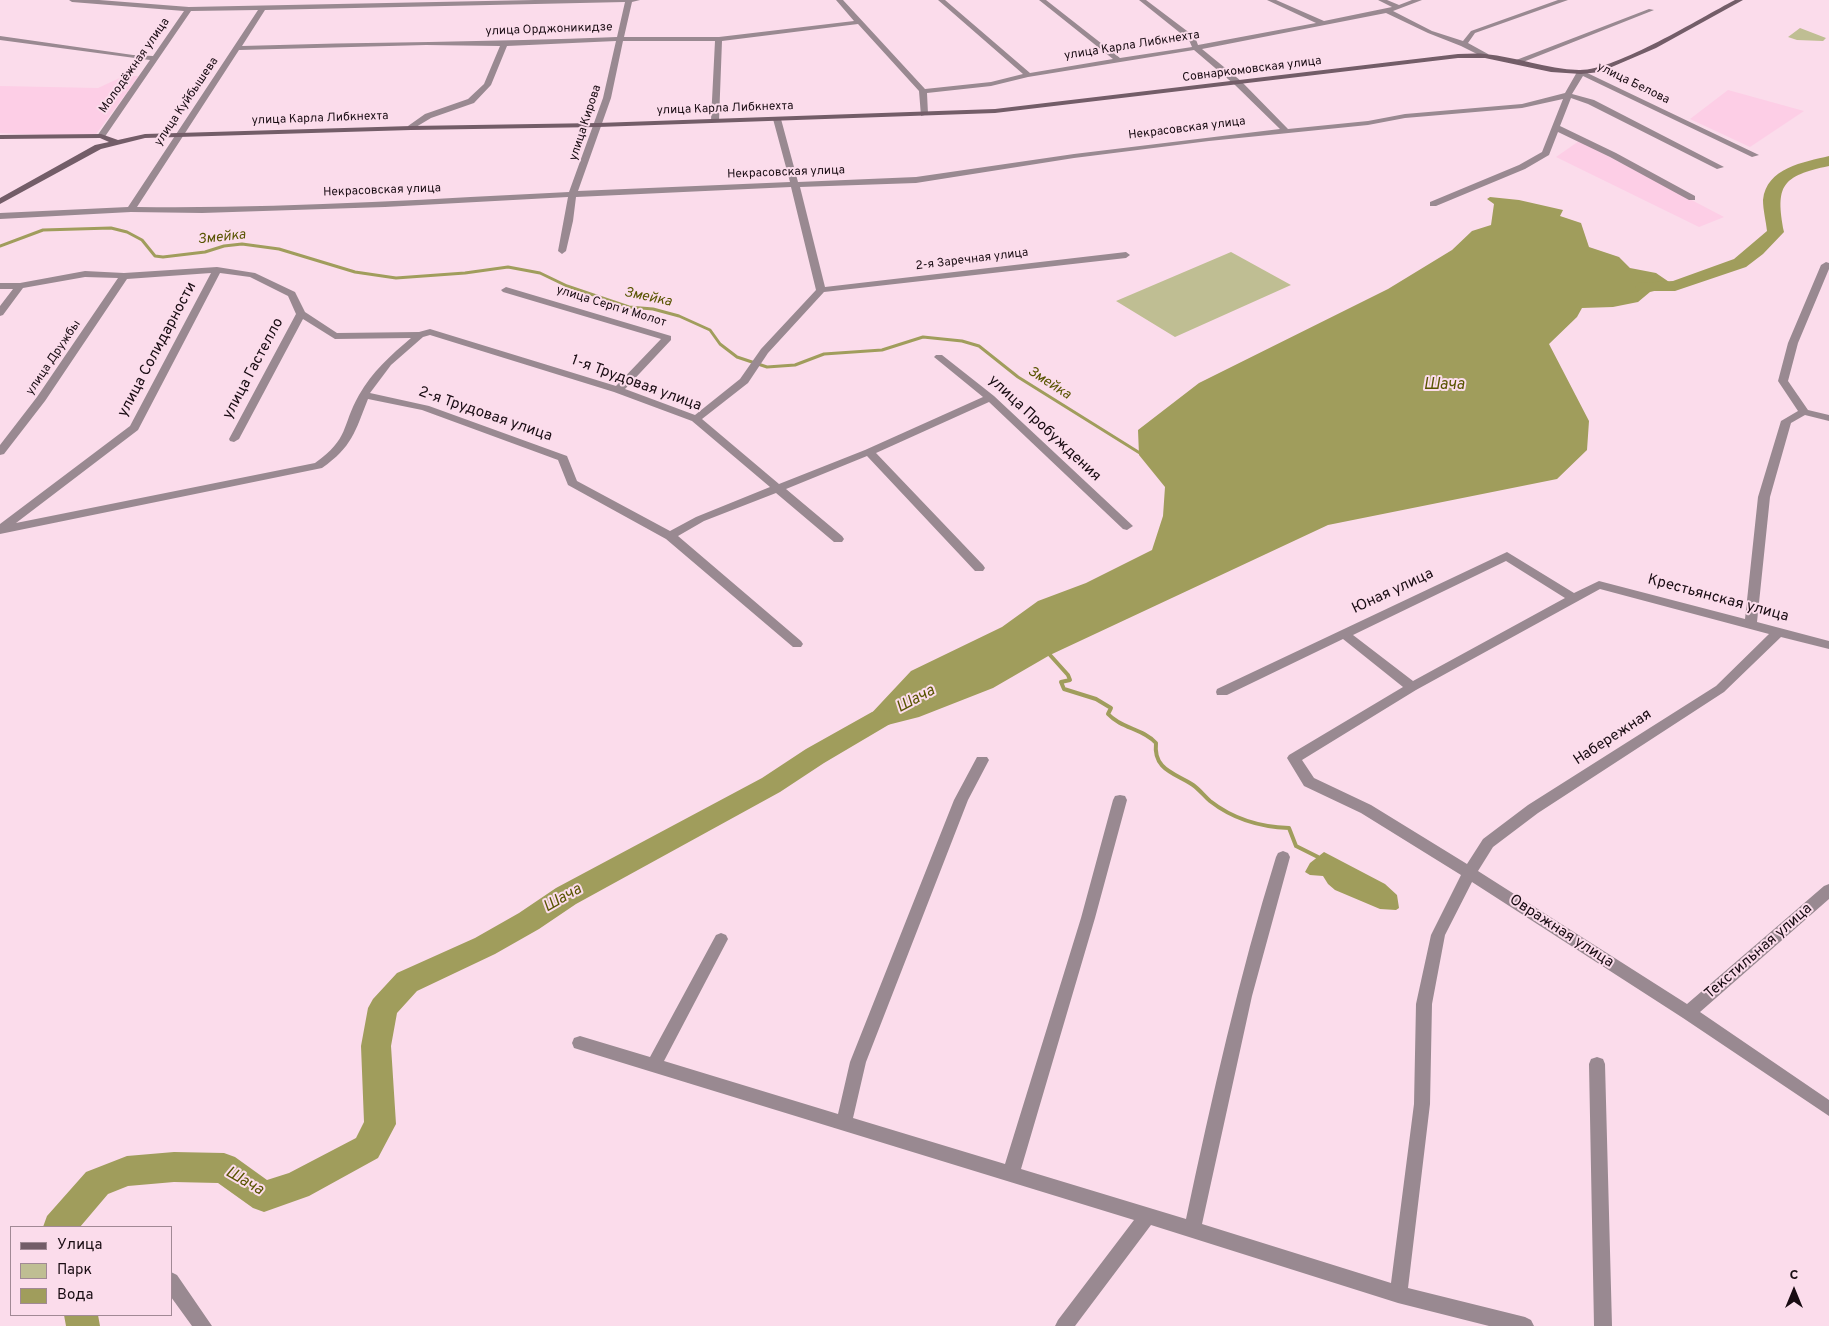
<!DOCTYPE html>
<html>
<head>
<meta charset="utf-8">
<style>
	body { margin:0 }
	#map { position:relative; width:1829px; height:1326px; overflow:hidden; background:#fbdceb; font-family:Overpass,sans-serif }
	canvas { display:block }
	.legend { position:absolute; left:10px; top:1226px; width:162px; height:90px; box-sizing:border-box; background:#fbdceb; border:1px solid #a18995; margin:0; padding:6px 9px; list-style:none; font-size:15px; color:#190c13 }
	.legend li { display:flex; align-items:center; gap:10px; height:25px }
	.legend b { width:25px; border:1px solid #a18995 }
	.north { position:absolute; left:1769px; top:1266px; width:50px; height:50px; -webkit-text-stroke:4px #fbdceb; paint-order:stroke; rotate:0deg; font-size:14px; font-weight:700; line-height:20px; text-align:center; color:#190c13 }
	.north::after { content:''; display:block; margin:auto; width:18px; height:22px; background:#190c13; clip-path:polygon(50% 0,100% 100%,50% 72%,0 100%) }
</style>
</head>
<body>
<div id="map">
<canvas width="1829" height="1326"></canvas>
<ul class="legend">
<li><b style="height:6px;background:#735d68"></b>Улица</li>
<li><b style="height:14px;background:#bfbe93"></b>Парк</li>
<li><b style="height:14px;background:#a09d5c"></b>Вода</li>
</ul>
<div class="north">С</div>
</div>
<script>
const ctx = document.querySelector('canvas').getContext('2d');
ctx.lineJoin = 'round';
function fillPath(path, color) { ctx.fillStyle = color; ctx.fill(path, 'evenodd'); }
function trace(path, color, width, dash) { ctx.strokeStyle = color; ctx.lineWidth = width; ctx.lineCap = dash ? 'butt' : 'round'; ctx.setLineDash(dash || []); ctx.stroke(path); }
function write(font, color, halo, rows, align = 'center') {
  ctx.font = font + ' Overpass,sans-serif'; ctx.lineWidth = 4; ctx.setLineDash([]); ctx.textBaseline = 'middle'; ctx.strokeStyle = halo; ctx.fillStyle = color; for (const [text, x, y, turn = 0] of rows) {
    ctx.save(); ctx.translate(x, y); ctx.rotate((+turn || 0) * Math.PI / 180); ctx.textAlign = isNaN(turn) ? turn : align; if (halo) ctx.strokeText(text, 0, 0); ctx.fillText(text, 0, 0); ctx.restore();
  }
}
const built = new Path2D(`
	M 124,76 L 139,76 L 94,137 L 0,133 L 0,86 L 98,88 Z
	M 1728,90 L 1804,111 L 1750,147 L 1690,119 Z
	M 1579,141 L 1724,217 L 1699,227 L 1556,157 Z`);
const green = new Path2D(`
	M 1800,28 L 1826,38 L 1823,41 L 1797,40 L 1788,37 Z
	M 1231,252 L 1291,285 L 1175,337 L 1116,301 Z`);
const water = new Path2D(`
	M 1490,197 L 1519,200 L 1563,210 L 1560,216 L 1581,223 L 1589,247 L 1619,257 L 1630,268 L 1656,273 L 1675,286 L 1650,292 L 1638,302 L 1613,307 L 1582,308 L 1577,317 L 1549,344 L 1589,421 L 1587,450 L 1557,479 L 1328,525 L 1050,655 L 993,688 L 919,717 L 852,734 L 911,671 L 1002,627 L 1038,601 L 1086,583 L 1152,550 L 1163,516 L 1165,487 L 1139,455 L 1138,430 L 1199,383 L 1388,289 L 1452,250 L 1472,231 L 1491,225 L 1494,204 L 1487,199 Z
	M 1324,852 L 1385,884 L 1397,895 L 1399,908 L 1396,910 L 1380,909 L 1335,890 L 1328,884 L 1323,876 L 1310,875 L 1305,872 L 1310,863 Z`);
const streamFar1 = new Path2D(`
	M 0,246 L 43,230 L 111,228 L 127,232 L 142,240 L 155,256 L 163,257 L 205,252 L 224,246 L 242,244 L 279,249 L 355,272 L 396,278 L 465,273 L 508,267 L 540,273 L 567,286 L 629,307 L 653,309 L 679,316 L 710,330 L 720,344 L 737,357 L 767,367 L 795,365 L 824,354 L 882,350 L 923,337 L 962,341 L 979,346 L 1018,377 L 1143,455`);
const stream = new Path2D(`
	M 1050,655 L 1068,675 L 1070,680 L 1061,682 L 1064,689 L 1096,699 L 1111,708 L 1108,714 C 1122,729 1142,728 1156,743 C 1153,770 1175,773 1193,785 C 1200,790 1204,796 1210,801 C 1233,819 1260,827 1289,828 L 1296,846 L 1318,857`);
const river = new Path2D(`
	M 1829,156 L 1829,166 C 1782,176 1775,185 1784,232 L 1763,254 L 1746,267 L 1675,291 L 1638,291 L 1635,287 L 1638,283 L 1673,281 L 1734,259 L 1767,231 C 1766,221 1763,210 1763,200 C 1766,168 1804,162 1829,156 Z
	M 881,709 L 890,712 L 893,718 L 890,724 L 824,763 L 780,792 L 576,904 L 539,929 L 495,954 L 417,991 L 397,1013 L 391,1046 L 396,1124 L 378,1158 L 309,1196 L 264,1212 L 253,1208 L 218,1183 L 174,1182 L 128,1186 L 108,1194 L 80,1227 L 43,1227 L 47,1216 L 86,1172 L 127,1156 L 174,1152 L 224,1153 L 235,1157 L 267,1180 L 289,1173 L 356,1138 L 364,1122 L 361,1046 L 368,1008 L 373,999 L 397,973 L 475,938 L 519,913 L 556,888 L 762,778 L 806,749 L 872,712 Z
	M 64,1315 L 98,1315 L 100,1326 L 66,1326 Z`);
const street = new Path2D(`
	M 69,0 L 99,0 L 189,7 L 535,0 L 640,0 L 632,2 L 624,37 L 719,37 L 854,21 L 836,0 L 843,0 L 925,89 L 991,82 L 1023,74 L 938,0 L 945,0 L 1030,73 L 1113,59 L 1039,0 L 1046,0 L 1120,58 L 1192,47 L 1189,40 L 1139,0 L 1146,0 L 1195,37 L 1198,45 L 1316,23 L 1267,0 L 1276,0 L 1324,21 L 1392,7 L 1378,0 L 1387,0 L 1399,5 L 1412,0 L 1422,0 L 1393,11 L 1432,31 L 1463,41 L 1471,31 L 1558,0 L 1568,0 L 1475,33 L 1468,43 L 1488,54 L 1489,56 L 1485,58 L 1461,46 L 1428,33 L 1386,13 L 1202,49 L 1241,81 L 1288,129 L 1368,121 L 1405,114 L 1522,104 L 1565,93 L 1577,72 L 1581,70 L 1759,155 L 1752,157 L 1583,76 L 1572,94 L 1594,100 L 1724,167 L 1717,169 L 1588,104 L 1571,98 L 1560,126 L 1616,153 L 1695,196 L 1695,200 L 1689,200 L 1610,157 L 1558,132 L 1549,155 L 1525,169 L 1436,206 L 1430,206 L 1430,202 L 1519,165 L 1542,152 L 1563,99 L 1522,108 L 1405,118 L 1368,125 L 1209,141 L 1074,158 L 916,183 L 800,187 L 825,287 L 1126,252 L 1130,255 L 1126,258 L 824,292 L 768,353 L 748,383 L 702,419 L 779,484 L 865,450 L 983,397 L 934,357 L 936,355 L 942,355 L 994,396 L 1133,526 L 1127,530 L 1123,529 L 989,402 L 876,453 L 983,565 L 985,568 L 983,571 L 975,571 L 867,456 L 786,489 L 842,536 L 844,539 L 842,542 L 834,542 L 776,493 L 704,521 L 678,536 L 801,641 L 803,644 L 801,647 L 793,647 L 666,539 L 568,485 L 558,460 L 422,410 L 368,399 C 355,432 352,447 322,468 L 0,534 L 0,524 L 130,426 L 211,273 L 127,279 L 45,401 L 4,454 L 0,455 L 0,445 L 37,397 L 118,278 L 85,277 L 23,288 L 3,315 L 0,316 L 0,306 L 13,289 L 0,289 L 0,283 L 20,283 L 85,271 L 124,273 L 217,267 L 255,273 L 295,292 L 305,312 L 337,333 L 419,332 L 430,329 L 616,386 L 661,339 L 503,292 L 501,290 L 506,287 L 671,336 L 671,340 L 625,389 L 695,415 L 740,379 L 761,349 L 816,290 L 791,187 L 576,197 L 573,221 L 566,251 L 562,254 L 558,251 L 568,197 L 385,207 L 202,213 L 131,212 L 0,219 L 0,213 L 128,207 L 258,10 L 191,11 L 104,138 L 101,138 L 97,136 L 150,60 L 0,40 L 0,36 L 133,55 L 153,56 L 184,11 L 72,2 ZM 625,2 L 617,37 C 492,42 367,42 242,46 L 265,10 ZM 858,24 L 919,91 L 921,116 L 928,114 L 927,93 L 991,86 L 1028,77 L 1194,50 L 1235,85 L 1280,129 L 1074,154 L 916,177 L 798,182 L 781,119 L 777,117 L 773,119 L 790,182 L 578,191 L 611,98 L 623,41 L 715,41 L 711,120 L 715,122 L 719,120 L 722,41 ZM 616,41 L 603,98 L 569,192 C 425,199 281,209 137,207 L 239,50 L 426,45 L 500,46 L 484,84 L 468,99 L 425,114 L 408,126 L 408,130 L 411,130 L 431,118 L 474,103 L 491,85 L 507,46 ZM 220,273 L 250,277 L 288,296 L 296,314 L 229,439 L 230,441 L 234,442 L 239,439 L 303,319 L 335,339 L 411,338 C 391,355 372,372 359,395 C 341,427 350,438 315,463 L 16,523 L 138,430 ZM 430,335 L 614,392 L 692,421 L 770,487 L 696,517 L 670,531 L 577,481 L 567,456 L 429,406 L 370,393 L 391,365 L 423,337 Z
	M 1649,9 L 1654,10 L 1518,64 L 1511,62 Z
	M 1826,262 L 1829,263 L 1829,269 L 1798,343 L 1788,381 L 1808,410 L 1829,415 L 1829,421 L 1805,415 L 1791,423 L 1770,497 L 1757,622 L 1829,641 L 1829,649 L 1781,637 L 1724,692 L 1538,813 L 1493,847 L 1478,871 L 1687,1004 L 1824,886 L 1829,884 L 1829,899 L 1700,1012 L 1829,1100 L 1829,1116 L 1683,1018 L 1472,882 L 1445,935 L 1432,1004 L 1430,1104 L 1408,1288 L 1525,1317 L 1531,1320 L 1534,1326 L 1489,1326 L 1398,1303 L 1151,1225 L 1075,1326 L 1055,1326 L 1058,1320 L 1134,1220 L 574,1048 L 572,1043 L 574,1038 L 580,1036 L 650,1057 L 716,935 L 721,933 L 726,935 L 728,939 L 664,1061 L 838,1114 L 850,1062 L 954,800 L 977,757 L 987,757 L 989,760 L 968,800 L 866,1062 L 853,1118 L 1005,1164 L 1081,918 L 1113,800 L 1115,796 L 1120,795 L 1125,796 L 1127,800 L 1095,918 L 1021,1169 L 1186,1219 C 1212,1097 1239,976 1276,857 L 1278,853 L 1283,851 L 1288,853 L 1290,857 L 1252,996 L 1202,1224 L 1391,1283 L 1414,1104 L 1416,1004 L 1431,935 L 1461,875 L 1361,813 L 1304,786 L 1287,758 L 1289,755 L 1403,687 L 1343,639 L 1227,695 L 1217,695 L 1216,692 L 1217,689 L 1507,552 L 1574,593 L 1599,581 L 1745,619 L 1758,497 L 1781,421 L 1798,411 L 1778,381 L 1788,343 L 1821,265 ZM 1506,561 L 1565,598 L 1413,681 L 1353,635 ZM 1600,589 L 1769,634 L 1716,686 L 1528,805 L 1483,839 L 1467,864 L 1371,805 L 1314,778 L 1302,760 L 1416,690 Z
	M 1597,1057 L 1603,1059 L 1605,1064 L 1612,1326 L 1594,1326 L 1589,1064 L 1591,1059 Z
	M 171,1272 L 177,1275 L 212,1326 L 192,1326 L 171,1297 Z`);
const secondary = new Path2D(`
	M 1735,0 L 1743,0 L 1656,48 L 1600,72 L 1581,74 L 1551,72 L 1485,58 L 1458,58 L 995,113 L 598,127 L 411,130 L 145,138 L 101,149 L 0,204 L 0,198 L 95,145 L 109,142 L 100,138 L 0,139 L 0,135 L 101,134 L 118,140 L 145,134 L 411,126 L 598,123 L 995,109 L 1458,54 C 1467,54 1476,53 1485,54 C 1517,57 1546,69 1579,70 C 1615,71 1700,18 1735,0 Z`);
const farStreetnames = [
	["улица Орджоникидзе",549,30,-2],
	["улица Карла Либкнехта",1132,46,-9],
	["Молодёжная улица",135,66,-55],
	["Совнаркомовская улица",1252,70,-7],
	["улица Белова",1633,84,26],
	["улица Куйбышева",187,102,-56],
	["улица Карла Либкнехта",725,109,-2],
	["улица Карла Либкнехта",320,119,-2],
	["улица Кирова",586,123,-72],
	["Некрасовская улица",1187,129,-7],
	["Некрасовская улица",786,173,-2],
	["Некрасовская улица",382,191,-2],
	["2-я Заречная улица",972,260,-7],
	["улица Серп и Молот",611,307,17],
	["улица Дружбы",54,358,-56]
];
const farWaternames = [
	["Змейка",222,238,-6],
	["Змейка",648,298,12],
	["Змейка",1049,384,33]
];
const streetNames = [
	["улица Солидарности",158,350,-62],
	["улица Гастелло",254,369,-62],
	["1-я Трудовая улица",636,384,20],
	["2-я Трудовая улица",485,415,19],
	["улица Пробуждения",1044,429,43],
	["Юная улица",1393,592,-25],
	["Крестьянская улица",1718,599,15],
	["Набережная",1613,738,-33],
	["Овражная улица",1561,932,33],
	["Текстильная улица",1759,952,-41]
];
const waterNames = [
	["Шача",1444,386],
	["Шача",916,700,-28],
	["Шача",563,899,-30],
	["Шача",244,1182,30]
];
fillPath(built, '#fdcee6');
fillPath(green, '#bfbe93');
fillPath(water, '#a09d5c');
trace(streamFar1, '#a09d5c', 3);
trace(stream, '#a09d5c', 4);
fillPath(river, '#a09d5c');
fillPath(street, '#998991');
fillPath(secondary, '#735d68');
write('12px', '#190c13', '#fbdceb', farStreetnames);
write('italic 14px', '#585401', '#fbdceb', farWaternames);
write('15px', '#190c13', '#fbdceb', streetNames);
write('italic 16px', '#585401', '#fbdceb', waterNames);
</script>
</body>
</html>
